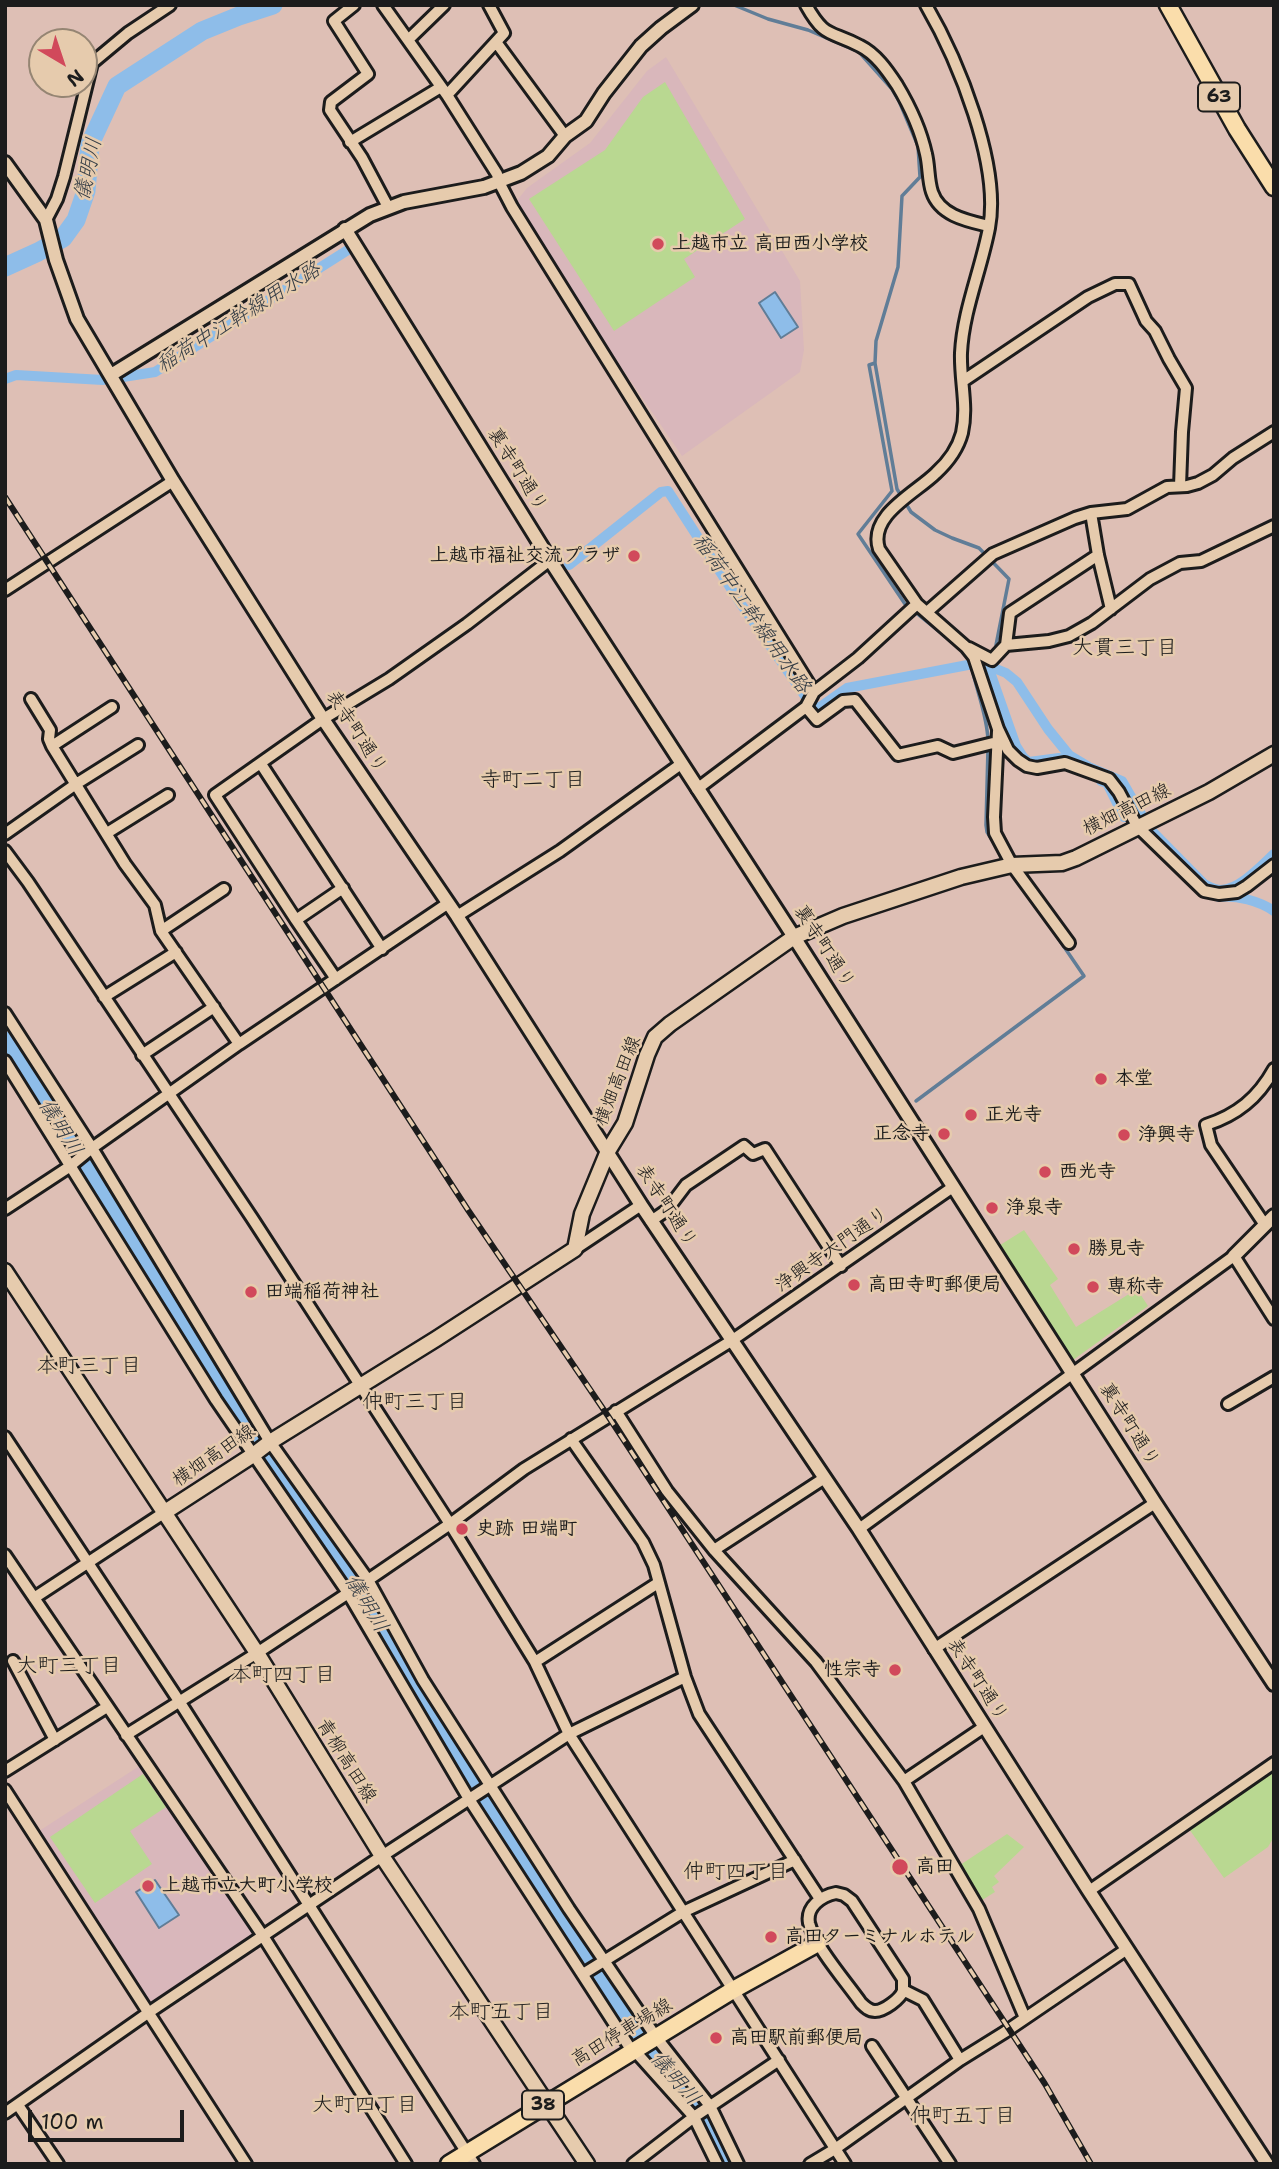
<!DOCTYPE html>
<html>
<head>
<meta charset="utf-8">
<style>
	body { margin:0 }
	#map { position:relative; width:1279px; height:2169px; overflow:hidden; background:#debfb5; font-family:"Shantell Sans",sans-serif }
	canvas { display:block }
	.frame { position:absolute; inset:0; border:7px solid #1c1c1c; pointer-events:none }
	.north { position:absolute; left:28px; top:28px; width:70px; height:70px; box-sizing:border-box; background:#e6cbad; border:2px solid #958573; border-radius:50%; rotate:141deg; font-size:19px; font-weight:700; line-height:28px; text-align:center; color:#1c1c1c }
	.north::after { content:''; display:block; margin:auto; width:24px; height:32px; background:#d1495b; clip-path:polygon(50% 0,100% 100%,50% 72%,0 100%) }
	.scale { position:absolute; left:28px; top:2110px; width:156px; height:32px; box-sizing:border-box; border:4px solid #1c1c1c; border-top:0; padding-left:9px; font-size:21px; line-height:24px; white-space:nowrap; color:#1c1c1c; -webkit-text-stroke:5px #e6cbad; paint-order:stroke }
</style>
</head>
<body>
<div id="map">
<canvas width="1279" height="2169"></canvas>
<div class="frame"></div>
<div class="north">N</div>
<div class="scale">100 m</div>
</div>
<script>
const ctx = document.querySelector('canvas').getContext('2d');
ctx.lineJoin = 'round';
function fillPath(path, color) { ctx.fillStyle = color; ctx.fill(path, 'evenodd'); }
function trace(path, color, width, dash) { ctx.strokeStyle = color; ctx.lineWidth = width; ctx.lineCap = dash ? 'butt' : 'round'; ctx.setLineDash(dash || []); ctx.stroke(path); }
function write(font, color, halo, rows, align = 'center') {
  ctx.font = font + ' "Shantell Sans","Klee One",sans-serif'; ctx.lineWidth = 5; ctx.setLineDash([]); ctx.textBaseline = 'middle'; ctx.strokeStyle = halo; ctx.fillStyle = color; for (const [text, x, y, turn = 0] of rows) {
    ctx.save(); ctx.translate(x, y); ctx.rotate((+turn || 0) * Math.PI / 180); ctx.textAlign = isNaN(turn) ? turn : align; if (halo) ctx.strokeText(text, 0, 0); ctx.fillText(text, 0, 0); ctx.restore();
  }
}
const built = new Path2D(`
	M 666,57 L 800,281 L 804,350 L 800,372 L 682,456 L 512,207 L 527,188 L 590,143 L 647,71 Z
	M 141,1765 L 259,1938 L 156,2011 L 36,1833 Z`);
const green = new Path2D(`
	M 665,82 L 745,219 L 684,259 L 695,277 L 614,331 L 529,199 L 605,150 L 643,97 Z
	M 1024,1230 L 1058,1279 L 1050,1285 L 1076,1327 L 1137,1289 L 1148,1306 L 1073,1360 L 997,1247 Z
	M 1274,1768 L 1274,1837 L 1268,1847 L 1224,1878 L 1189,1829 Z
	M 143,1774 L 166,1807 L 130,1831 L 152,1864 L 95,1903 L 50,1837 Z
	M 1007,1834 L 1024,1847 L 994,1876 L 999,1882 L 992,1887 L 995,1892 L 979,1902 L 957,1867 Z`);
const water = new Path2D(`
	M 775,292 L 798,327 L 781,338 L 759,303 Z
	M 155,1880 L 179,1915 L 159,1928 L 136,1892 Z`);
const stream = new Path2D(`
	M 734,5 L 768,19 L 808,30 L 859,52 L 892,89 L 899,101 L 918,146 L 920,177 L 902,196 L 898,267 L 876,341 L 875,363 L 869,365 L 892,491 L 858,534 L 905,604 L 962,650
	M 875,363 L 897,489 L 911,512 L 935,530 L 952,538 L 979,548 L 1009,579 L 996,645
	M 971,664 C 976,690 987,714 988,740
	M 990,672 L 992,663
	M 988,748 L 986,825 L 987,832 L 998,849
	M 916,1101 L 1084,976 L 1045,919`);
const canal = new Path2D(`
	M 123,377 L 155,372 L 351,248
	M 5,379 L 16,375 L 103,380
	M 569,565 L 661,492 L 668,491 L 741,604 L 807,699 L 817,709 L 847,688 L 973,664 L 982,663 L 1006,673 L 1017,682 L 1048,729 L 1069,755 L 1089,767 L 1122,781 L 1149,828 L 1204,884 C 1210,887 1215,890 1221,890 C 1240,889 1260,867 1274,854
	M 990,672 L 1016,746 L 1023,757 L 1029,762 L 1059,758
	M 1101,781 L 1107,783 L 1124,817
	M 1219,897 C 1237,895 1259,901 1274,911`);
const river = new Path2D(`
	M 5,267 L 38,252 L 63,238 L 76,220 L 86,191 L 90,144 L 117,86 L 202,31 L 239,16 L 273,5
	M 5,1041 L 240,1415 L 360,1592 L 463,1774 L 649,2049 L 709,2120 L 731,2164`);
const minor = new Path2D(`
	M 354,5 L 334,21 L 368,74 L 331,102 L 330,110 L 362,158 L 388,207
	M 383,5 L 447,95 L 497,174 L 499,182 L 512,207 L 814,692
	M 806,5 C 825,39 830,30 860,46 C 876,54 887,70 897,85 C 909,105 921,131 926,154 C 929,166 928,180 932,192 C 940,216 968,221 989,226
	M 926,5 C 958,60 1001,165 989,228 C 981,270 963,311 961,353 C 960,380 968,406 962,433 C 958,448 948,462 936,473 C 916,493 868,515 879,549 L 917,604 L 966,647 L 974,657 L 998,729 L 1008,750 L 1018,760 L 1027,766 L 1037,768 L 1065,763 L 1109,779 L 1119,792 L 1137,826 L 1204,891 L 1219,894 L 1237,892 L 1247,886 L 1274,865
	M 408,40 L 444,5
	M 496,42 L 565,136
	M 447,95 L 504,33 L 489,5
	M 350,142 L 441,87
	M 46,220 L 57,199 L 64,177 L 92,63 L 128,33 L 170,5
	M 963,381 L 1088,297 L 1115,284 L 1129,284 L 1146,321 L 1155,331 L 1169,359 L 1186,388 L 1182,432 L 1180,486
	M 1091,513 L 1098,555 L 1111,609
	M 1098,555 L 1010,613 L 1006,645 L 1049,641 L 1069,636 L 1092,623 L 1150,579 L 1180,563 L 1201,561 L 1274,526
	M 5,590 L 173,481
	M 927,612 L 993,554 L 1075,518 L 1091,513 L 1127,509 L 1167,487 L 1187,486 L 1198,483 L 1213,475 L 1233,458 L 1274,432
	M 969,648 L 992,660 L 1006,645
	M 31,699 L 50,730 L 49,739 L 52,746 L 125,864 L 155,905 L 161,931 L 239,1044
	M 806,707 L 817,720 L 843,701 L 855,700 L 898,755 L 938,746 L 953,753 L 997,742
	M 998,731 L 994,817 L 995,833 L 1012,865 L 1069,943
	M 52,746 L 112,707
	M 261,764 L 382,949
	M 697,789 L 806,707 L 814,692 L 858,658 L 917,604
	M 107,833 L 168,795
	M 5,834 L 76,784 L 138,745
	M 5,851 L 28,882 L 252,1218 L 450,1524 L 535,1662 L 569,1734 L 845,2164
	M 343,888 L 296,920 L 215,795 L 323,719 L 389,679 L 467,624 L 550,560
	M 457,916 L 560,851 L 681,764
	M 296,920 L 336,979
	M 161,931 L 224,889
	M 104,997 L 176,952
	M 5,1013 L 92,1148 L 270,1442 L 368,1580 L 423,1680 L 569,1909 L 656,2037 L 710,2106 L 738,2164
	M 142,1055 L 214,1007
	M 5,1061 L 216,1400 L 348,1593 L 469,1799 L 632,2051
	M 5,1209 L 69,1167 L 92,1148 L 239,1044 L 447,904
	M 651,1221 L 667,1210 L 686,1185 L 744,1146 L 753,1154 L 765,1149 L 841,1266
	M 1265,1225 L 1211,1145 L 1206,1125 C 1237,1115 1258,1098 1274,1069
	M 575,1249 L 641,1205
	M 1228,1404 L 1274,1377
	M 616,1411 L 667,1491 L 714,1550 L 816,1662 L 904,1781 L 979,1909 L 1025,2018
	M 5,1437 L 179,1701 L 474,2164
	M 571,1439 L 643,1542 L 654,1565 L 685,1677 L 699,1714 L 820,1899
	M 859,1529 L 1234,1256 L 1274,1319
	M 714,1550 L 823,1479
	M 5,1555 L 263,1936 L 406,2164
	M 34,1598 L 165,1512
	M 934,1649 L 1155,1503
	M 13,1661 L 55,1740
	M 535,1662 L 658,1583
	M 126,1735 L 257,1653 L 368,1580 L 450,1524 L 524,1469 L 731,1341 L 953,1187
	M 5,1771 L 107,1707
	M 904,1781 L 984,1727
	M 5,1790 L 246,2164
	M 1089,1891 L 1274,1763
	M 836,1893 L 844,1895 L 852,1901 L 903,1979 C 903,1981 903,1988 903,1991 C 900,1999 884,2011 875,2011 C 869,2011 865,2007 861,2003 C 847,1983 814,1945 809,1923 C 806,1907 821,1896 836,1893 Z
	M 583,1974 L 683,1912 L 795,1860
	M 903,1990 L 923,2000 L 960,2060
	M 872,2046 L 950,2164
	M 634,2050 L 694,2117 L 717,2164
	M 18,2105 L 58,2164
	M 5,2113 L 148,2013 L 382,1856 L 569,1734 L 685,1677
	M 633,2164 L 694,2117 L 779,2060
	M 810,2164 L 835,2149 L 960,2060 L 1005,2032 L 1127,1949`);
const tertiary = new Path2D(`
	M 5,163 L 46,220 L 56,260 L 77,319 L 173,481 L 323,719 L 457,916 L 641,1205 L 859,1529 L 1089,1891 L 1267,2164
	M 345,229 L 550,560 L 794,937 L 1155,1503 L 1274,1684
	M 111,375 L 370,215 L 404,202 L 484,187 L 521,173 L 548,156 L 565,136 L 586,121 L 604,93 L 641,46 L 661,28 L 692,5
	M 1234,1256 L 1274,1216`);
const secondary = new Path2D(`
	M 5,1271 L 257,1653 L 382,1856 L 587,2164
	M 165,1512 L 253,1455 L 270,1442 L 436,1339 L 575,1249 L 582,1214 L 608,1151 L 625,1123 L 647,1055 L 655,1037 L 670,1024 L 794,937 L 843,916 L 961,877 L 1012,865 L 1062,863 L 1076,858 L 1209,792 L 1274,754`);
const primary = new Path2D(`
	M 1168,5 L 1237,129 L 1274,187
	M 449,2164 L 733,1990 L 818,1943`);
const rail = new Path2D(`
	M 5,497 L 468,1210 L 608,1416 L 1009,2029 L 1045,2084 L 1091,2164`);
const markers = [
	[658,244,7,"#d1495b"],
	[634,556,7,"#d1495b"],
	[1101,1079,7,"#d1495b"],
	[971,1115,7,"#d1495b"],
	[944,1134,7,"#d1495b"],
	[1124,1135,7,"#d1495b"],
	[1045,1172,7,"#d1495b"],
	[992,1208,7,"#d1495b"],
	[1074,1249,7,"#d1495b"],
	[854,1285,7,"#d1495b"],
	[1093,1287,7,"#d1495b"],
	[251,1292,7,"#d1495b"],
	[462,1529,7,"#d1495b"],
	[895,1670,7,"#d1495b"],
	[900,1867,9,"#d1495b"],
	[148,1886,7,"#d1495b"],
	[771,1937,7,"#d1495b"],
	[716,2038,7,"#d1495b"]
];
const shields = [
	[1219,97,42],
	[543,2105,42]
];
const shieldNames = [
	["63",1219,97],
	["38",543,2105]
];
const poiNames = [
	["上越市立 高田西小学校",672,244],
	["上越市福祉交流プラザ",620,556,"right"],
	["本堂",1115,1079],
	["正光寺",985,1115],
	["正念寺",930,1134,"right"],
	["浄興寺",1138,1135],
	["西光寺",1059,1172],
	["浄泉寺",1006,1208],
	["勝見寺",1088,1249],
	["高田寺町郵便局",868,1285],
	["専称寺",1107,1287],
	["田端稲荷神社",265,1292],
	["史跡 田端町",476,1529],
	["性宗寺",881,1670,"right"],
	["高田",916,1867],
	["上越市立大町小学校",162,1886],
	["高田ターミナルホテル",785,1937],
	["高田駅前郵便局",730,2038]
];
const streetNames = [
	["裏寺町通り",517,470,58],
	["表寺町通り",356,732,57],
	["横畑高田線",1127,810,-26],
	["裏寺町通り",824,947,57],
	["横畑高田線",618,1081,-68],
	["表寺町通り",666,1206,57],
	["浄興寺大門通り",832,1250,-35],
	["裏寺町通り",1129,1425,58],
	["横畑高田線",214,1456,-34],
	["表寺町通り",977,1680,57],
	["青柳高田線",346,1761,58],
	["高田停車場線",622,2033,-31]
];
const waterNames = [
	["儀明川",89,169,-78],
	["稲荷中江幹線用水路",239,318,-32],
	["稲荷中江幹線用水路",751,614,55],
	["儀明川",60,1128,58],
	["儀明川",366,1604,59],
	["儀明川",675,2079,49]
];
const neighbourhoodNames = [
	["大貫三丁目",1125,649],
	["寺町二丁目",533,781],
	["本町三丁目",89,1367],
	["仲町三丁目",415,1403],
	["大町三丁目",69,1667],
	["本町四丁目",283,1676],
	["仲町四丁目",736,1873],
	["本町五丁目",501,2013],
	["大町四丁目",365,2106],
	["仲町五丁目",963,2117]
];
fillPath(built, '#d9b7bb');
fillPath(green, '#b9d891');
fillPath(water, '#8ebde9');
trace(water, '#607d97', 2);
trace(stream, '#607d97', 3.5);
trace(canal, '#8ebde9', 10);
trace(river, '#8ebde9', 19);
trace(minor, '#1c1c1c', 16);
trace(tertiary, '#1c1c1c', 18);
trace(secondary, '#1c1c1c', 19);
trace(primary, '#1c1c1c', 21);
trace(minor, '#e6cbad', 10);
trace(tertiary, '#e6cbad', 12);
trace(secondary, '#e6cbad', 14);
trace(primary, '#faddab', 16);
trace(rail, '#1c1c1c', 6);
trace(rail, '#e6cbad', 3.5, [10]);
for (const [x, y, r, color] of markers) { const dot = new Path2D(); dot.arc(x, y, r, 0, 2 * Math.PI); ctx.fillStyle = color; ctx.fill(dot); trace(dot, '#e6cbad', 2.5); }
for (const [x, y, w] of shields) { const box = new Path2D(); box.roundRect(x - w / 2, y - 14.5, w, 29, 5); ctx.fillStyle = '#e6cbad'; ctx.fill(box); trace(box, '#1c1c1c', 2); }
write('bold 18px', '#1c1c1c', null, shieldNames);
write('bold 19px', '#1c1c1c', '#e6cbad', poiNames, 'left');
write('19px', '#1c1c1c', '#e6cbad', streetNames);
write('italic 21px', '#333c45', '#e6cbad', waterNames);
write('21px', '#1c1c1c', '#e6cbad', neighbourhoodNames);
</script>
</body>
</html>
